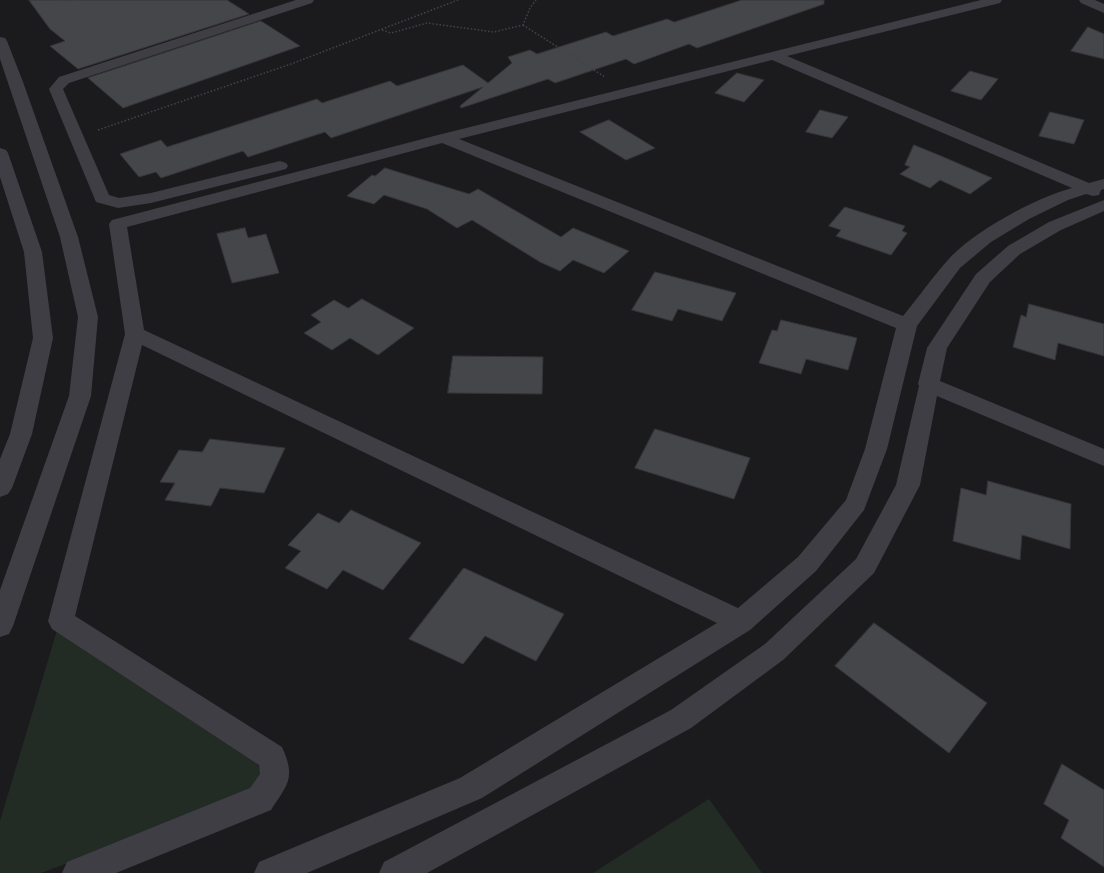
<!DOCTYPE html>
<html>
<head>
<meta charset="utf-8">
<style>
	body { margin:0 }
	canvas { display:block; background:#1b1b1d }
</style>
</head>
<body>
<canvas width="1104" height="873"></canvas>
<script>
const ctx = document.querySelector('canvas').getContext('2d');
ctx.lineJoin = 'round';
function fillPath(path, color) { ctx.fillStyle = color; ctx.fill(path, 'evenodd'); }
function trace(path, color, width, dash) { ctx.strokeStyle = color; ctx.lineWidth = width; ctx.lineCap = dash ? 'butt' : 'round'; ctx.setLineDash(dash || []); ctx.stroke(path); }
const green = new Path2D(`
	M 58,627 L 253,756 L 265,779 L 255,793 L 41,873 L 0,873 L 0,821 Z
	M 709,799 L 762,873 L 593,873 Z`);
const building = new Path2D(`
	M 29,0 L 227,0 L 249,14 L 78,69 L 50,46 L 65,41 L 50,29 Z
	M 742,0 L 824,0 L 824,4 L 697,48 L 689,44 L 634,64 L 626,59 L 555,83 L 548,79 L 461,108 L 460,106 L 483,87 L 331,138 L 325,132 L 248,157 L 243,151 L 161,178 L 156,172 L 139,177 L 120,154 L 161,140 L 167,147 L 317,99 L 322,103 L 390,81 L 397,86 L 463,65 L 488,83 L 512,63 L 508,57 L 530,50 L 537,54 L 606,32 L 613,36 L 667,19 L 674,22 Z
	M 261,21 L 300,46 L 123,108 L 88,78 Z
	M 1088,27 L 1104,34 L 1104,59 L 1071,51 Z
	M 970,71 L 998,79 L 981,100 L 951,91 Z
	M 737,73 L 764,80 L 744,102 L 715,93 Z
	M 820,110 L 848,117 L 832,138 L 806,132 Z
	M 1050,112 L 1084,120 L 1074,144 L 1039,136 Z
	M 609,120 L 655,148 L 626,160 L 580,132 Z
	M 914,145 L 941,156 L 992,178 L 970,194 L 940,180 L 930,188 L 900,174 L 910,167 L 905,165 Z
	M 385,168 L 469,194 L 478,189 L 561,237 L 573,228 L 629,251 L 604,273 L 573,260 L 560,271 L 540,262 L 472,220 L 457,228 L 427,209 L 384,195 L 374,204 L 347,196 L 372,175 L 375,176 Z
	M 845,207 L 905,226 L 902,231 L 907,233 L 891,255 L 836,236 L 841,230 L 829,226 Z
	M 245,228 L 248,238 L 266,234 L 279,273 L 232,283 L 217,234 Z
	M 655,272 L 736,293 L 722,321 L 678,309 L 672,321 L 632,310 Z
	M 362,299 L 414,328 L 378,355 L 350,338 L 332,350 L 304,333 L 321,322 L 311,315 L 334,300 L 348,308 Z
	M 1029,304 L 1104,324 L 1104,356 L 1058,343 L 1055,360 L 1013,347 L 1021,315 L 1026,317 Z
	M 781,320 L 857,338 L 848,370 L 806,359 L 801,374 L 759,363 L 772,330 L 777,331 Z
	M 453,356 L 543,357 L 542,394 L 448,393 Z
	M 655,429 L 750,458 L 734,499 L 635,468 Z
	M 210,439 L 285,448 L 264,493 L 220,488 L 211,506 L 165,500 L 175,483 L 160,482 L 179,450 L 202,452 Z
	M 988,481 L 1071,504 L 1070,549 L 1022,535 L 1020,560 L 953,541 L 961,488 L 986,495 Z
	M 351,510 L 421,543 L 383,590 L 343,570 L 327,589 L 285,568 L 301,551 L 288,545 L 318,513 L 339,523 Z
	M 464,568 L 564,614 L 536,661 L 485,636 L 463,664 L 409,639 Z
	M 874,623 L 987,703 L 949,753 L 835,666 Z
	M 1062,764 L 1104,790 L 1104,867 L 1061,838 L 1069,820 L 1044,804 Z`);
const path = new Path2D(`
	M 64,3 L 76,0
	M 523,25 L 605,77
	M 382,30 L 391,33 L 427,23 L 494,32 L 523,25 L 530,8 L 536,0
	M 98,130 L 291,64 L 458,0`);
const street = new Path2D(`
	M 296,0 L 314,0 L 312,3 L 69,83 L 63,89 L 109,195 L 119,198 L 151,193 L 280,161 L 286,163 L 288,166 L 286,169 L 151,203 L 118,208 L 96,202 L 49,89 L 59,77 Z
	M 981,0 L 1002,0 L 1000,3 L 787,56 L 1089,183 L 1104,179 L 1104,189 L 1101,190 L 1099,195 L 1093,196 L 1086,194 L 1068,200 L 1029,219 L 991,242 L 960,268 L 917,326 L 887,449 L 864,510 L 816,571 L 750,630 L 482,798 L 307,873 L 254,873 L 259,862 L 460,778 L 717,623 L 142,345 L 75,616 L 282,747 C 296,778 288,784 271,810 L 116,873 L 62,873 L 67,862 L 250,788 L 260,774 L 259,765 L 52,629 L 48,621 L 125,334 L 109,224 L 112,220 L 438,135 ZM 772,60 L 1072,188 C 1035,198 972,232 947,261 C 931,279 918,298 903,316 L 459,139 ZM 442,143 L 896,328 L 865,449 L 846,500 L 798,557 L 738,608 L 144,330 L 127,227 Z
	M 1079,0 L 1095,0 L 1104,4 L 1104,13 L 1081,3 Z
	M 0,37 L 5,38 L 7,41 L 23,82 L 78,237 L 98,317 L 91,396 L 13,626 L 9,634 L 0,637 L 0,590 L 69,396 L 78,317 L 60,237 L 0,59 Z
	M 0,148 L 6,150 L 8,153 L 42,252 L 53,338 L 32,434 L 12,488 L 8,494 L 0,497 L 0,459 L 10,434 L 33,338 L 24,252 L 0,177 Z
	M 1104,200 L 1104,211 L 1061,230 L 1020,254 L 990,282 L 947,348 L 940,381 L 1104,449 L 1104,466 L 937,396 L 920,485 L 874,573 L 783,660 L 691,728 L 427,873 L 379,873 L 384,862 L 671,710 L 765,644 L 856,559 L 896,485 L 919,386 L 918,384 L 927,348 L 976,274 L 1008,246 L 1049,222 Z`);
fillPath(green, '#222b24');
fillPath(building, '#45464a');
trace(building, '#353539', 1);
trace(path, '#424349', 1.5, [1.5, 2]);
fillPath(street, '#3e3e44');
</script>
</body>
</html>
